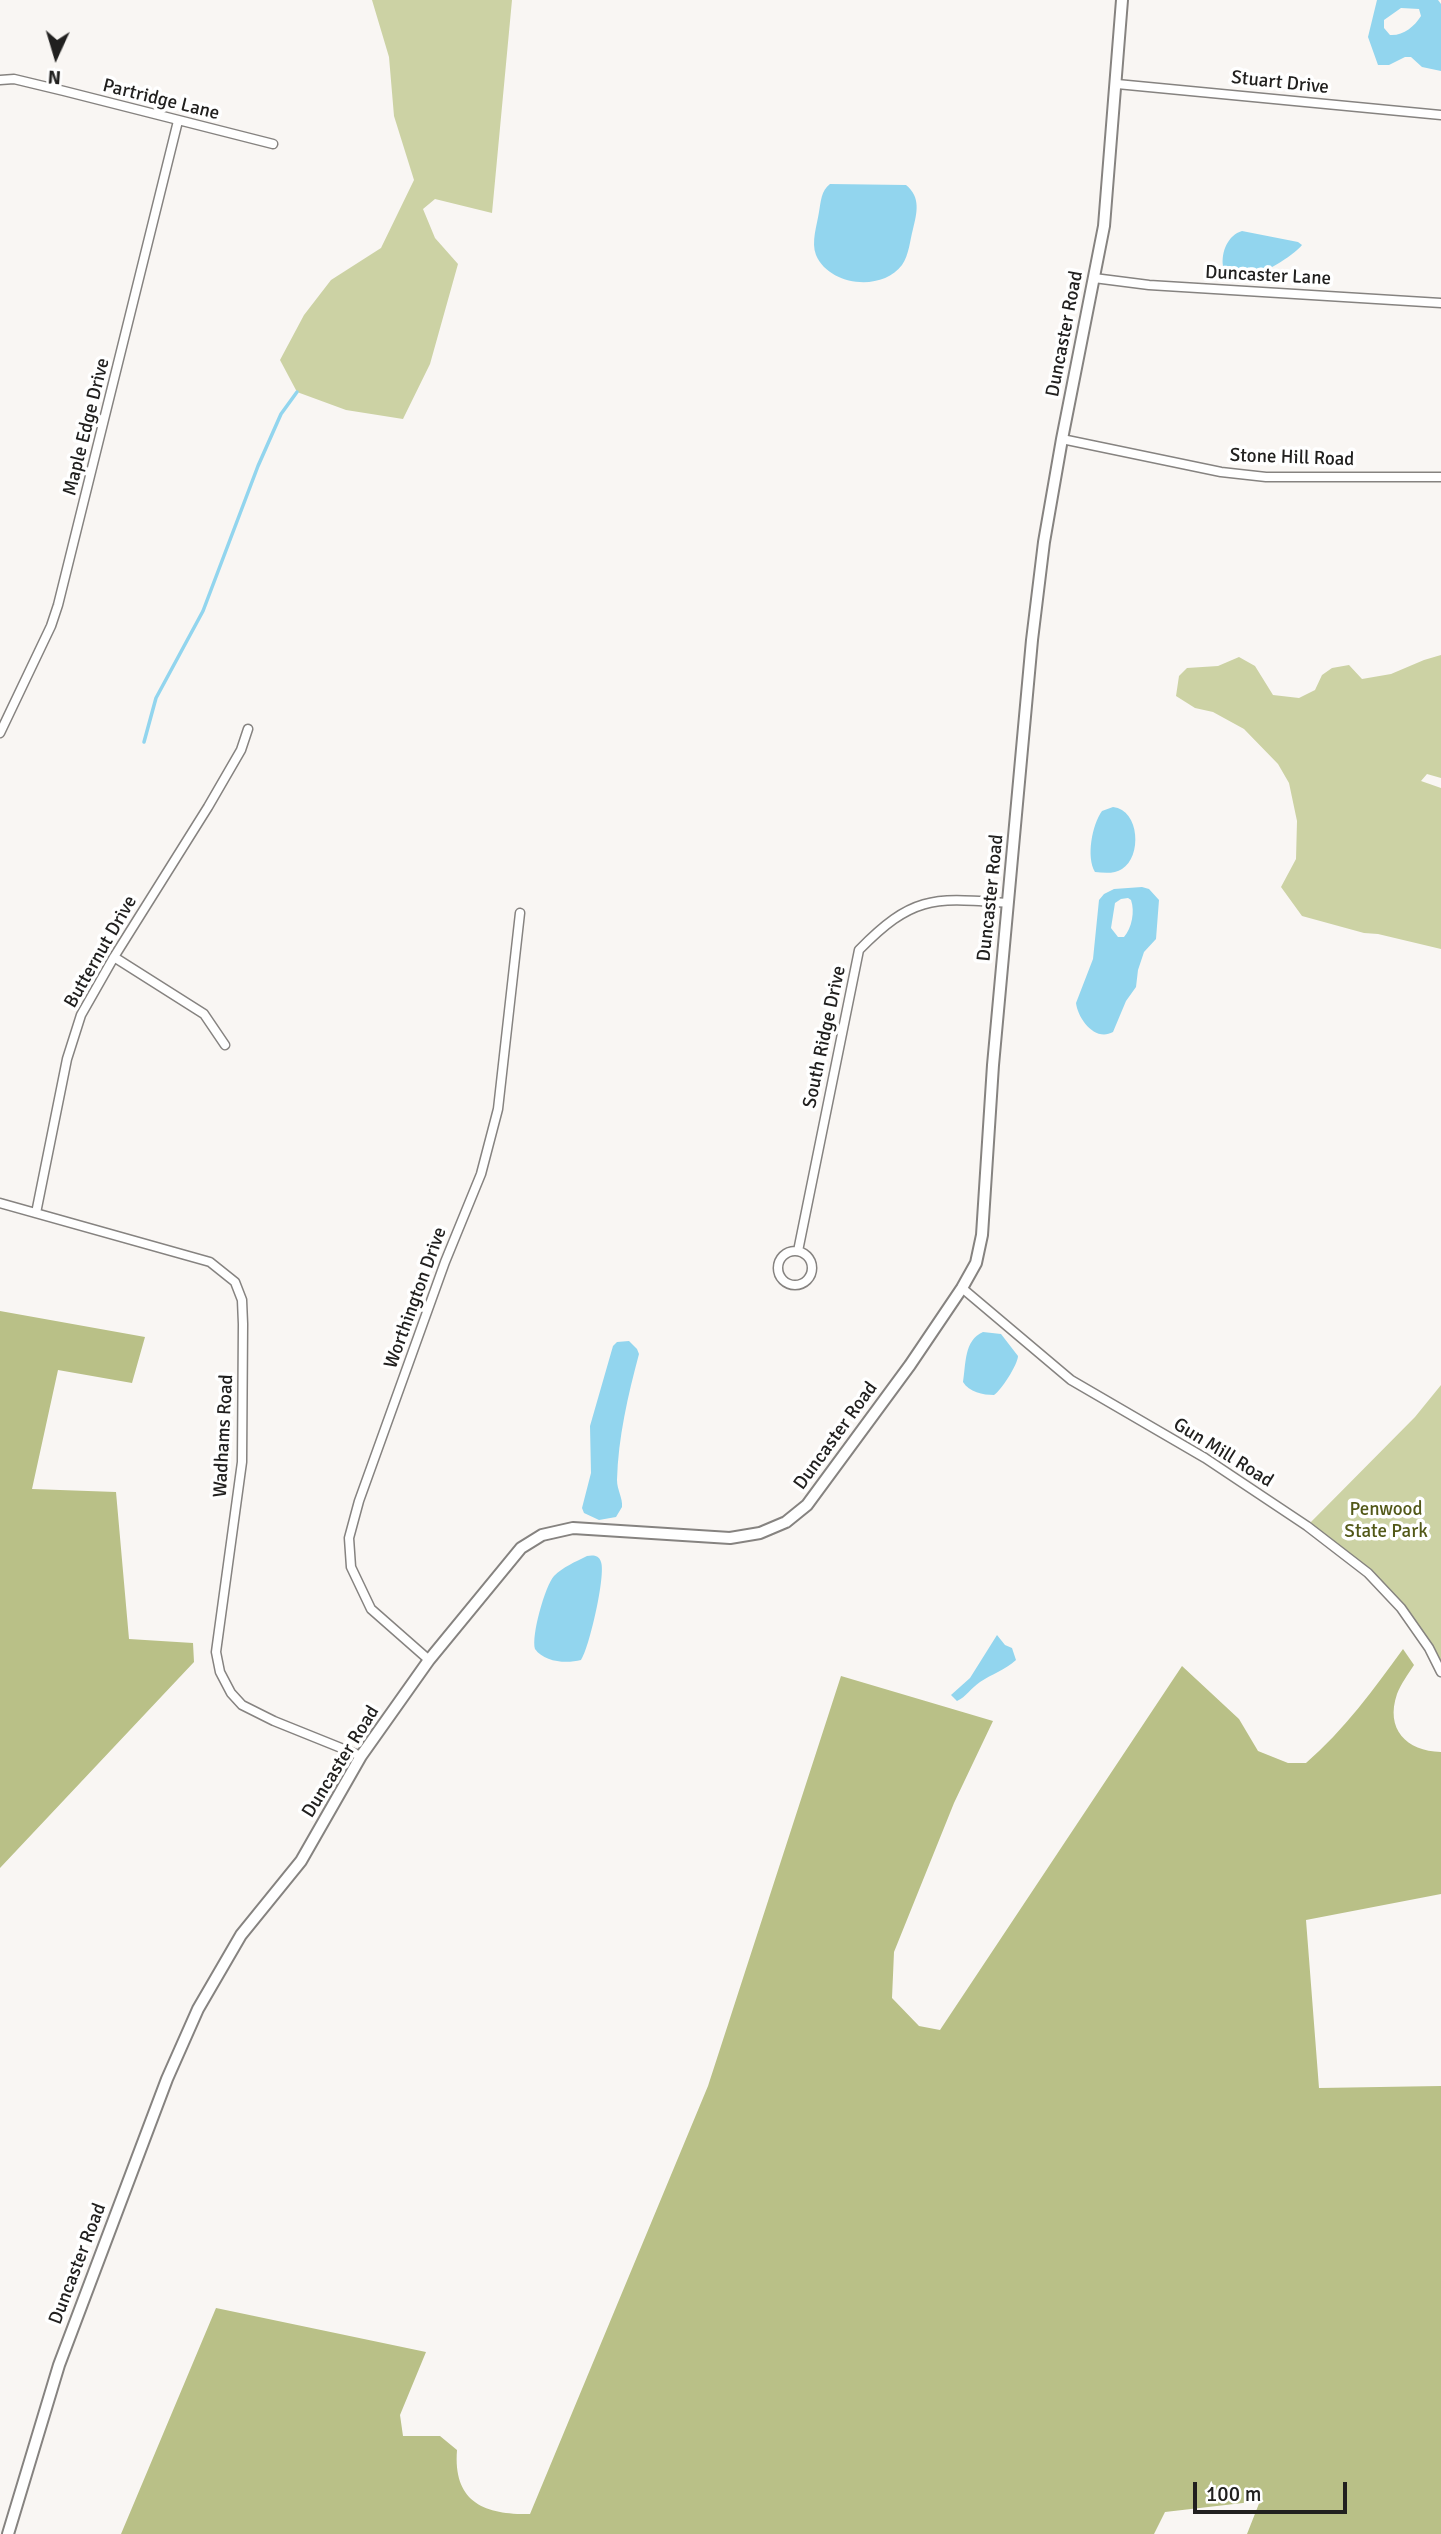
<!DOCTYPE html>
<html>
<head>
<meta charset="utf-8">
<style>
	body { margin:0 }
	#map { position:relative; width:1441px; height:2534px; overflow:hidden; background:#f9f6f3; font-family:Signika,sans-serif }
	canvas { display:block }
	.north { position:absolute; left:21px; top:21px; width:70px; height:70px; -webkit-text-stroke:5px #fff; paint-order:stroke; rotate:184deg; font-size:19px; font-weight:700; line-height:28px; text-align:center; color:#21201f }
	.north::after { content:''; display:block; margin:auto; width:24px; height:32px; background:#21201f; clip-path:polygon(50% 0,100% 100%,50% 72%,0 100%) }
	.scale { position:absolute; left:1193px; top:2482px; width:154px; height:32px; box-sizing:border-box; border:4px solid #21201f; border-top:0; padding-left:9px; font-size:21px; line-height:24px; white-space:nowrap; color:#21201f; -webkit-text-stroke:5px #fff; paint-order:stroke }
</style>
</head>
<body>
<div id="map">
<canvas width="1441" height="2534"></canvas>
<div class="north">N</div>
<div class="scale">100 m</div>
</div>
<script>
const ctx = document.querySelector('canvas').getContext('2d');
ctx.lineJoin = 'round';
function fillPath(path, color) { ctx.fillStyle = color; ctx.fill(path, 'evenodd'); }
function trace(path, color, width, dash) { ctx.strokeStyle = color; ctx.lineWidth = width; ctx.lineCap = dash ? 'butt' : 'round'; ctx.setLineDash(dash || []); ctx.stroke(path); }
function write(font, color, halo, rows, align = 'center') {
  ctx.font = font + ' Signika,sans-serif'; ctx.lineWidth = 7; ctx.setLineDash([]); ctx.textBaseline = 'middle'; ctx.strokeStyle = halo; ctx.fillStyle = color; for (const [text, x, y, turn = 0] of rows) {
    ctx.save(); ctx.translate(x, y); ctx.rotate((+turn || 0) * Math.PI / 180); ctx.textAlign = isNaN(turn) ? turn : align; if (halo) ctx.strokeText(text, 0, 0); ctx.fillText(text, 0, 0); ctx.restore();
  }
}
const green = new Path2D(`
	M 372,0 L 512,0 L 492,213 L 435,199 L 423,209 L 435,238 L 458,264 L 430,364 L 403,419 L 346,410 L 297,392 L 280,360 L 304,315 L 331,280 L 381,248 L 414,180 L 394,116 L 389,57 Z
	M 1441,655 L 1441,778 L 1427,774 L 1421,781 L 1441,788 L 1441,949 L 1378,934 L 1364,933 L 1302,916 L 1281,887 L 1296,859 L 1297,821 L 1289,783 L 1278,764 L 1244,729 L 1213,712 L 1195,708 L 1176,696 L 1179,676 L 1187,668 L 1218,666 L 1239,657 L 1255,666 L 1273,695 L 1299,698 L 1315,690 L 1322,675 L 1332,668 L 1349,665 L 1362,679 L 1391,674 L 1424,660 Z
	M 1441,1385 L 1441,1672 L 1429,1648 L 1368,1573 L 1307,1526 L 1415,1417 Z`);
const forest = new Path2D(`
	M 0,1311 L 145,1337 L 132,1383 L 58,1370 L 32,1489 L 116,1492 L 129,1639 L 193,1643 L 194,1662 L 0,1868 Z
	M 1403,1649 L 1414,1665 C 1408,1674 1401,1684 1397,1694 C 1385,1729 1406,1751 1441,1752 L 1441,1894 L 1306,1920 L 1319,2088 L 1441,2086 L 1441,2534 L 1247,2534 L 1260,2501 L 1165,2512 L 1154,2534 L 121,2534 L 216,2308 L 426,2352 L 400,2415 L 403,2436 L 440,2436 L 457,2450 C 453,2502 484,2515 530,2514 L 708,2086 L 841,1676 L 993,1721 L 954,1803 L 894,1952 L 892,1998 L 919,2026 L 940,2030 L 1182,1666 L 1239,1719 L 1258,1751 L 1288,1763 L 1306,1763 C 1344,1730 1374,1689 1403,1649 Z`);
const water = new Path2D(`
	M 1377,0 L 1438,0 L 1441,4 L 1441,71 L 1422,67 L 1411,57 L 1405,57 L 1389,65 L 1378,65 L 1368,37 ZM 1401,8 L 1419,9 L 1421,16 C 1414,27 1403,36 1390,35 L 1384,28 L 1384,20 Z
	M 830,184 L 906,185 C 921,197 917,213 913,229 C 910,240 909,255 902,265 C 882,292 829,286 816,255 C 811,242 817,225 819,212 C 821,201 821,191 830,184 Z
	M 1242,231 L 1298,242 L 1302,245 C 1292,257 1253,282 1236,276 C 1231,274 1226,270 1223,266 C 1221,252 1228,235 1242,231 Z
	M 1113,807 C 1140,810 1142,857 1122,869 C 1115,874 1104,873 1095,872 C 1086,857 1092,825 1102,811 Z
	M 1142,887 L 1149,889 L 1159,900 L 1156,939 L 1144,952 L 1138,970 L 1136,987 L 1126,1001 L 1113,1032 C 1095,1042 1078,1019 1076,1003 L 1093,959 L 1099,900 L 1104,894 L 1114,889 ZM 1128,898 L 1131,900 C 1135,911 1132,928 1124,937 L 1118,937 L 1111,928 L 1115,903 L 1121,899 Z
	M 983,1332 L 1001,1334 L 1018,1356 C 1018,1364 1001,1391 994,1395 C 983,1395 969,1392 963,1382 C 966,1364 964,1340 983,1332 Z
	M 629,1341 L 637,1349 L 639,1354 C 628,1395 618,1438 617,1480 C 617,1490 623,1498 622,1507 L 616,1517 L 599,1520 L 584,1513 L 582,1508 L 591,1473 L 590,1426 L 613,1346 L 617,1342 Z
	M 587,1556 C 593,1555 599,1555 601,1562 C 606,1575 589,1649 581,1660 C 566,1664 544,1662 535,1649 C 531,1636 545,1586 554,1576 C 563,1567 575,1562 587,1556 Z
	M 997,1635 L 1005,1645 L 1012,1648 L 1016,1660 C 1005,1670 992,1674 980,1682 C 971,1688 966,1697 957,1701 L 951,1695 L 970,1678 Z`);
const stream = new Path2D(`
	M 144,742 L 156,698 L 203,611 L 258,466 L 281,414 L 297,392`);
const street = new Path2D(`
	M 0,80 L 14,79 L 64,91 L 273,144
	M 1117,84 L 1441,115
	M 1094,278 L 1149,285 L 1441,303
	M 1062,439 L 1221,472 L 1266,477 L 1441,477
	M 0,733 L 51,626 L 58,605 L 178,121
	M 114,957 L 204,1014 L 225,1045
	M 0,1203 L 210,1262 L 235,1282 L 242,1300 L 243,1324 L 242,1462 L 216,1652 L 220,1672 L 231,1693 L 242,1705 L 274,1721 L 361,1756
	M 36,1213 L 67,1059 L 81,1015 L 114,957 L 208,807 L 241,750 L 248,729
	M778 1268a17 17 0 1 1 34 0a17 17 0 1 1-34 0Z
	M 798,1251 L 859,950 C 914,894 934,898 1008,903
	M 962,1288 L 1071,1380 L 1205,1458 L 1307,1526 L 1368,1573 L 1401,1608 L 1429,1648 L 1441,1672
	M 429,1660 L 371,1609 L 351,1567 L 349,1538 L 359,1501 L 445,1262 L 481,1174 L 498,1109 L 520,913`);
const secondary = new Path2D(`
	M 8,2534 L 59,2365 L 167,2079 L 198,2009 L 241,1935 L 301,1861 L 361,1756 L 429,1660 L 521,1548 L 542,1535 L 573,1528 L 730,1538 L 760,1533 L 786,1522 L 807,1505 L 910,1365 L 962,1288 L 976,1263 L 982,1235 L 993,1065 L 1032,640 L 1044,542 L 1062,439 L 1104,226 L 1122,0`);
const streetNames = [
	["Stuart Drive",1280,83,6],
	["Partridge Lane",161,100,14],
	["Duncaster Lane",1268,276,3],
	["Duncaster Road",1065,334,-79],
	["Maple Edge Drive",87,427,-76],
	["Stone Hill Road",1292,458,2],
	["Duncaster Road",991,898,-84],
	["Butternut Drive",101,952,-60],
	["South Ridge Drive",825,1037,-78],
	["Worthington Drive",416,1298,-70],
	["Wadhams Road",224,1436,-87],
	["Duncaster Road",836,1436,-54],
	["Gun Mill Road",1223,1453,32],
	["Duncaster Road",341,1762,-58],
	["Duncaster Road",78,2264,-69]
];
const parkNames = [
	["Penwood",1386,1510],
	["State Park",1386,1532]
];
fillPath(green, '#ccd2a4');
fillPath(forest, '#b9c087');
fillPath(water, '#92d5ee');
trace(stream, '#92d5ee', 3.5);
trace(street, '#868380', 11);
trace(secondary, '#868380', 14);
trace(street, '#fff', 8);
trace(secondary, '#fff', 10);
write('19px', '#21201f', '#fff', streetNames);
write('19px', '#525818', '#fff', parkNames);
</script>
</body>
</html>
